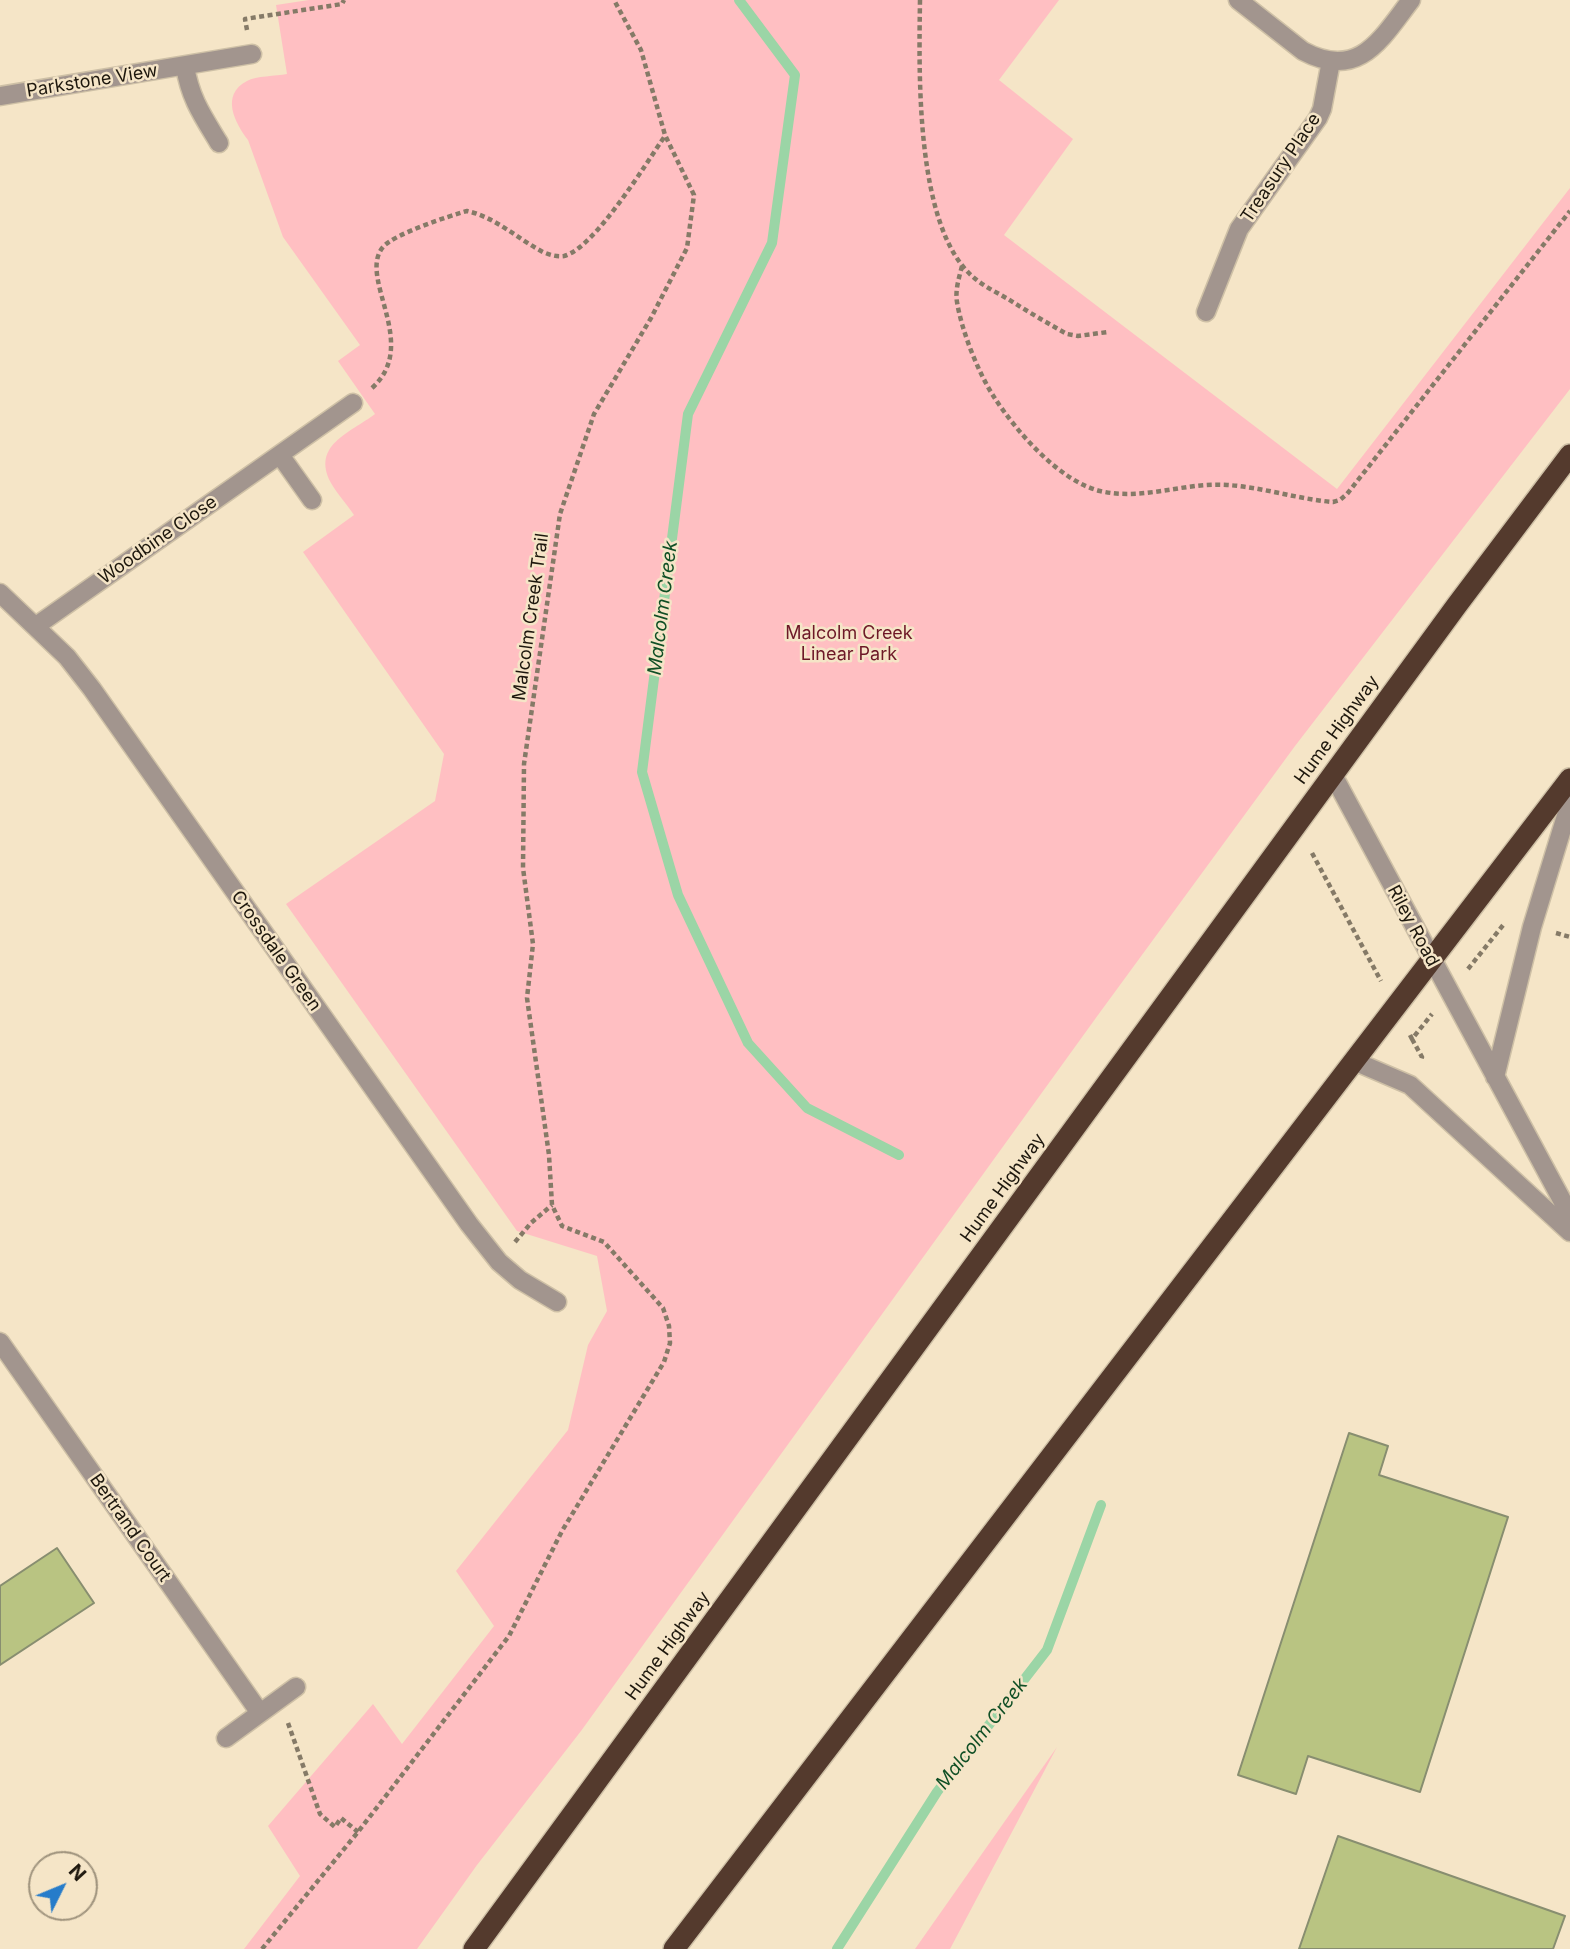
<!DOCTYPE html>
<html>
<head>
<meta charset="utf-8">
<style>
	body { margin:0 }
	#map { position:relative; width:1570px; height:1949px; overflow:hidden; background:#f5e5c7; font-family:Inter,sans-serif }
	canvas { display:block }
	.north { position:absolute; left:28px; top:1851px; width:70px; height:70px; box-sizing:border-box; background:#f5e5c7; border:2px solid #9f937d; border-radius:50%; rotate:47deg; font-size:19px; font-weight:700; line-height:28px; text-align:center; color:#1d170d }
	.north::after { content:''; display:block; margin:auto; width:24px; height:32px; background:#267cca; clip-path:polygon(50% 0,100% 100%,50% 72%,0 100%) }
</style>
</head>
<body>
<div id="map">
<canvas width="1570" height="1949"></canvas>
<div class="north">N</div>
</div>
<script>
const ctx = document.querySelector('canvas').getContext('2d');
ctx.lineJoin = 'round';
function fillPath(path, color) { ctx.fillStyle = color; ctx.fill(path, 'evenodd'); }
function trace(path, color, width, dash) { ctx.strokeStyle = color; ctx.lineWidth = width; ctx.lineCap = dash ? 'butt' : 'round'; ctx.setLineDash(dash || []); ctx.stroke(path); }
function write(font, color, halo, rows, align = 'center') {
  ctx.font = font + ' Inter,sans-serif'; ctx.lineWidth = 5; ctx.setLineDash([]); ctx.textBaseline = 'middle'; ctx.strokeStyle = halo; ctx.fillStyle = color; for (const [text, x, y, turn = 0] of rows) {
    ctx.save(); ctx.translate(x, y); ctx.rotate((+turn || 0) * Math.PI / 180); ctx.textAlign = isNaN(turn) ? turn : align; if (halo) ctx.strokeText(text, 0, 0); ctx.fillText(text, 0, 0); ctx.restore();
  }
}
const green = new Path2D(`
	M 309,0 L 1059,0 L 999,80 L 1073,139 L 1004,235 L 1337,489 L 1570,188 L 1570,389 L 1295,746 L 1098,1015 L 581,1731 L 477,1865 L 417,1949 L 244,1949 L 300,1876 L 268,1826 L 373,1704 L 402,1744 L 494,1626 L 456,1571 L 568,1430 L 588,1345 L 607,1311 L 597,1256 L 517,1231 L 286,904 L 435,801 L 444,754 L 303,552 L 354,515 C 347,504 337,494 331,483 C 311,445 350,433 375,414 L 338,361 L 360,345 L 283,237 L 248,140 C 235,123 220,95 247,81 C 256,76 276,76 287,74 L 276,5 Z
	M 1057,1747 L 950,1949 L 915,1949 Z`);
const stream = new Path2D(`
	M 739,0 L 795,75 L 772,243 L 688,414 L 642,772 L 678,895 L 748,1043 L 807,1108 L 899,1155
	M 837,1949 L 937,1792 L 1047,1650 L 1101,1505`);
const building = new Path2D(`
	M 1349,1433 L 1388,1446 L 1379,1475 L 1508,1517 L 1420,1792 L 1308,1756 L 1296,1794 L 1238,1775 Z
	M 57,1548 L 94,1603 L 0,1665 L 0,1586 Z
	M 1338,1836 L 1565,1916 L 1553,1949 L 1299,1949 Z`);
const path = new Path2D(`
	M 920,0 C 919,72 915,225 972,276 C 983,286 996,292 1008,299 C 1027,311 1047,323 1067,334 L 1078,336 L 1108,332
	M 247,30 L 245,19 L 342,4 L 344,0
	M 962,266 C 959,278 955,290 957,302 C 962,332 978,372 994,397 C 1016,431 1059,481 1100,491 C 1143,501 1184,482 1227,485 C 1262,487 1297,499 1333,502 L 1340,500 L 1347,494 L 1570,211
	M 372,388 C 421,344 357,278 383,247 C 394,234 449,216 467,211 C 495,217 518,239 543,252 C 550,255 557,257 564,256 C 595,248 646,163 665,136
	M 1312,853 L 1381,981
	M 1556,933 L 1570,937
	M 1468,969 L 1504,924
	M 1410,1035 L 1412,1039 L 1432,1014
	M 1412,1039 L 1422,1057 L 1421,1060
	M 515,1242 L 531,1223 L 552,1205
	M 288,1723 L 320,1814 L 335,1827 L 341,1818 L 358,1832
	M 262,1949 L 358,1832 L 509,1636 L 562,1531 L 664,1362 L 670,1343 L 669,1326 L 663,1308 L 604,1242 L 562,1226 L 552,1205 L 549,1155 L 527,998 L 533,944 L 523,868 L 524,764 L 560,514 L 594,414 L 651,318 L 687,248 L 694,195 L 665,135 L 641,50 L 614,0`);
const street = new Path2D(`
	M 1238,0 L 1303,51 C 1359,81 1381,39 1411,0
	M 185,66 C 190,98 202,115 219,143
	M 0,96 L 252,54
	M 1206,312 L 1239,229 L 1318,118 L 1322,109 L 1331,61
	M 280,455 L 312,500
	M 0,593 L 67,657 L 92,689 L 469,1224 L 499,1262 L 520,1280 L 557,1302
	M 36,626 L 353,403
	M 1333,775 L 1570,1215
	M 1354,1061 L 1410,1085 L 1570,1232
	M 1495,1077 L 1532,927 L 1570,803
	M 0,1342 L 260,1713
	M 226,1738 L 296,1687`);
const highway = new Path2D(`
	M 474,1949 L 1457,605 L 1570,455
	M 674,1949 L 1570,779`);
const streetNames = [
	["Parkstone View",92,81,-9],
	["Treasury Place",1281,168,-56],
	["Woodbine Close",158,540,-35],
	["Malcolm Creek Trail",531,617,-82],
	["Hume Highway",1337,730,-54],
	["Riley Road",1413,926,62],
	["Crossdale Green",276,951,55],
	["Hume Highway",1003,1188,-54],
	["Bertrand Court",130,1528,55],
	["Hume Highway",668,1646,-54]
];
const parkNames = [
	["Malcolm Creek",849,634],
	["Linear Park",849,655]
];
const waterNames = [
	["Malcolm Creek",663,608,-83],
	["Malcolm Creek",982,1734,-52]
];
fillPath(green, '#ffbfc2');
trace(stream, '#9bd5a6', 10);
fillPath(building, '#b9c482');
trace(building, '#888e70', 2);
trace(street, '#cec0a6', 21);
trace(highway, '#cec0a6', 24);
trace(path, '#857a67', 4.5, [5, 3.5]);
trace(street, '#a2958e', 18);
trace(highway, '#543a2d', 21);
write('18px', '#1d170d', '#f5e5c7', streetNames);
write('18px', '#6d1827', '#f5e5c7', parkNames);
write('italic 19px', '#104f25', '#f5e5c7', waterNames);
</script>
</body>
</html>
